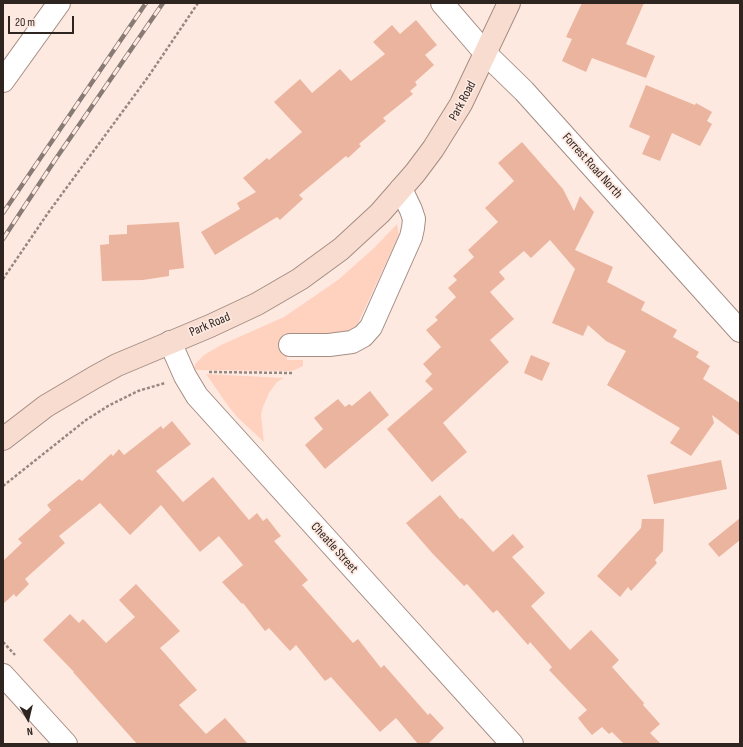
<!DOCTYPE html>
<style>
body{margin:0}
#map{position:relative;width:743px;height:747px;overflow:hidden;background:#fee9e1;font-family:"Sofia Sans Condensed",sans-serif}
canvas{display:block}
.frame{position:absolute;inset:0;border:4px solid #2e2521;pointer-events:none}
.north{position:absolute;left:8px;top:699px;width:40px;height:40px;-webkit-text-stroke:3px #fee9e1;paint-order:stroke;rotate:172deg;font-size:11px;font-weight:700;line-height:16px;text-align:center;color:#2e2521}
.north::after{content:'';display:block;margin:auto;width:14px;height:18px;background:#2e2521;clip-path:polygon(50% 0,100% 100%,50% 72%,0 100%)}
.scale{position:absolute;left:8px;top:16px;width:66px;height:18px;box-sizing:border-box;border:2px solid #2e2521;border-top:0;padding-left:5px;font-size:12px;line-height:14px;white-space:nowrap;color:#2e2521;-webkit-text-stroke:3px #fee9e1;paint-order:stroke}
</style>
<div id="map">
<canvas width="743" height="747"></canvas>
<div class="frame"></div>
<div class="north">N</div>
<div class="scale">20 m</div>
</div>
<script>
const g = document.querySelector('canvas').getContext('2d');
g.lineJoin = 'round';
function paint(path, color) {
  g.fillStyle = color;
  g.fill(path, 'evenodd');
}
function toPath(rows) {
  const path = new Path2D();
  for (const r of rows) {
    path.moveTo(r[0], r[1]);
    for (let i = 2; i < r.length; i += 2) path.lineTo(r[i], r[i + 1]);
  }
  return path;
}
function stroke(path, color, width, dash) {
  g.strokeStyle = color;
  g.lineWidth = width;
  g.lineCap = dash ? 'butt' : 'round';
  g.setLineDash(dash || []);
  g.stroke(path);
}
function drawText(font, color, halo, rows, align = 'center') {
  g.font = font + ' "Sofia Sans Condensed",sans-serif';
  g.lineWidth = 3.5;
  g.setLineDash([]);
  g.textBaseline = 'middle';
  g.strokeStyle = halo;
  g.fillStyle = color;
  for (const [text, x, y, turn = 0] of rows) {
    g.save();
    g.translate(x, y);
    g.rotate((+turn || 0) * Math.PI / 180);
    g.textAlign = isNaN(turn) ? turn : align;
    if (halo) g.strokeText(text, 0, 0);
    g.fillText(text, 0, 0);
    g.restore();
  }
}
const green = toPath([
 [397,224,399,235,353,334,286,336,287,360,303,360,303,366,295,370,290,371,194,370,195,364,204,355,221,345,284,317,338,280,374,248],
 [206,374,284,378,277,382,269,393,263,407,261,415,264,442,237,417,226,403]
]);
const building = toPath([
 [582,3,644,3,626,44,655,56,646,78,592,58,586,72,562,61,572,39,566,37],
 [416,20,437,45,425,55,434,65,415,82,417,85,410,91,413,94,383,118,386,121,359,144,361,146,348,158,346,156,299,195,303,199,280,220,277,217,215,255,201,232,240,209,237,203,256,192,243,178,267,158,269,160,302,132,274,102,300,79,312,93,340,69,351,81,385,54,373,42,392,25,400,34],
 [646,85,695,105,696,103,712,112,707,121,712,124,700,146,672,133,660,161,642,154,650,136,629,127],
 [522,142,563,189,574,211,580,196,594,212,575,250,613,267,607,282,645,302,641,310,677,330,673,337,699,352,696,357,710,366,703,379,740,403,740,436,712,415,714,423,691,456,670,443,680,428,607,385,626,351,606,341,588,325,583,336,552,323,575,269,550,240,531,258,524,251,499,272,505,279,490,292,514,319,490,340,509,362,443,423,467,452,432,482,387,429,433,389,425,381,432,374,423,364,441,347,426,330,438,320,435,317,456,297,448,288,457,280,453,276,474,257,468,250,498,222,485,208,514,181,498,163],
 [179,222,184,268,169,270,169,276,143,280,102,281,100,245,109,244,109,235,127,234,127,225],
 [531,355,550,363,542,381,524,373],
 [370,391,389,415,325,469,305,445,323,429,314,418,338,399,345,407,349,404,352,406],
 [172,421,191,444,156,471,183,502,213,477,249,520,257,513,263,521,267,518,281,536,274,541,308,580,302,585,353,643,358,639,381,668,384,665,428,715,430,713,444,728,428,744,418,744,396,718,380,732,331,677,325,681,296,645,290,651,269,628,265,631,243,603,242,604,222,582,243,565,219,536,200,552,161,505,130,535,100,503,59,536,65,543,25,579,29,584,16,597,14,594,3,604,3,561,22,543,18,539,51,510,47,505,79,479,82,481,111,454,113,456,119,449,124,455,161,426,163,429],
 [721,460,727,489,654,504,647,475],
 [440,495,460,519,462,518,493,552,513,534,524,547,512,557,545,593,531,606,570,650,591,630,619,660,612,667,644,703,643,705,660,724,650,733,661,744,624,744,612,732,609,734,602,727,592,735,585,727,578,718,587,710,549,670,552,667,530,642,528,645,497,610,493,613,467,584,464,586,432,553,406,523],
 [740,518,740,540,719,557,708,544],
 [642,519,664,519,663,551,655,560,657,563,631,591,628,587,620,597,597,576,641,528],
 [136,584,180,631,160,648,197,690,179,705,206,734,225,718,248,744,137,744,73,672,74,672,43,640,70,614,79,623,83,619,106,643,135,617,119,600]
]);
const path = toPath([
 [3,279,48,213,148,77,198,3],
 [209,372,294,373],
 [3,486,86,420,108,406,138,391,165,383],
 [3,642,15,655]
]);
const street = toPath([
 [442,3,486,54,524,91,740,331],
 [3,81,59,3],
 [170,342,185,376,197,396,512,744],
 [290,345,329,345,352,342,363,336,371,327,411,237,413,228,414,219,411,210,401,189],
 [3,675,66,744]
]);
const secondary = toPath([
 [3,439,46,406,95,377,117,365,210,326,257,304,300,279,341,249,380,213,415,173,433,149,461,104,509,3]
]);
const rail = toPath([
 [3,213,146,3],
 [3,239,55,160,163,3]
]);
const streetNames = [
 ["Park Road",463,101,-62],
 ["Forrest Road North",592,166,48],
 ["Park Road",210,325,-23],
 ["Cheatle Street",334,548,48]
];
paint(green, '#ffd2c0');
paint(building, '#ebb49e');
stroke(street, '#a48d84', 24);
stroke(secondary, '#a48d84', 24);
stroke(path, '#968781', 2.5, [3, 2]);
stroke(street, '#fff', 22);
stroke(secondary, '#f8dcd0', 22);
stroke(rail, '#887a74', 4.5);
stroke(rail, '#fee9e1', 3, [9]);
drawText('13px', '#2e2521', '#fee9e1', streetNames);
</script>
